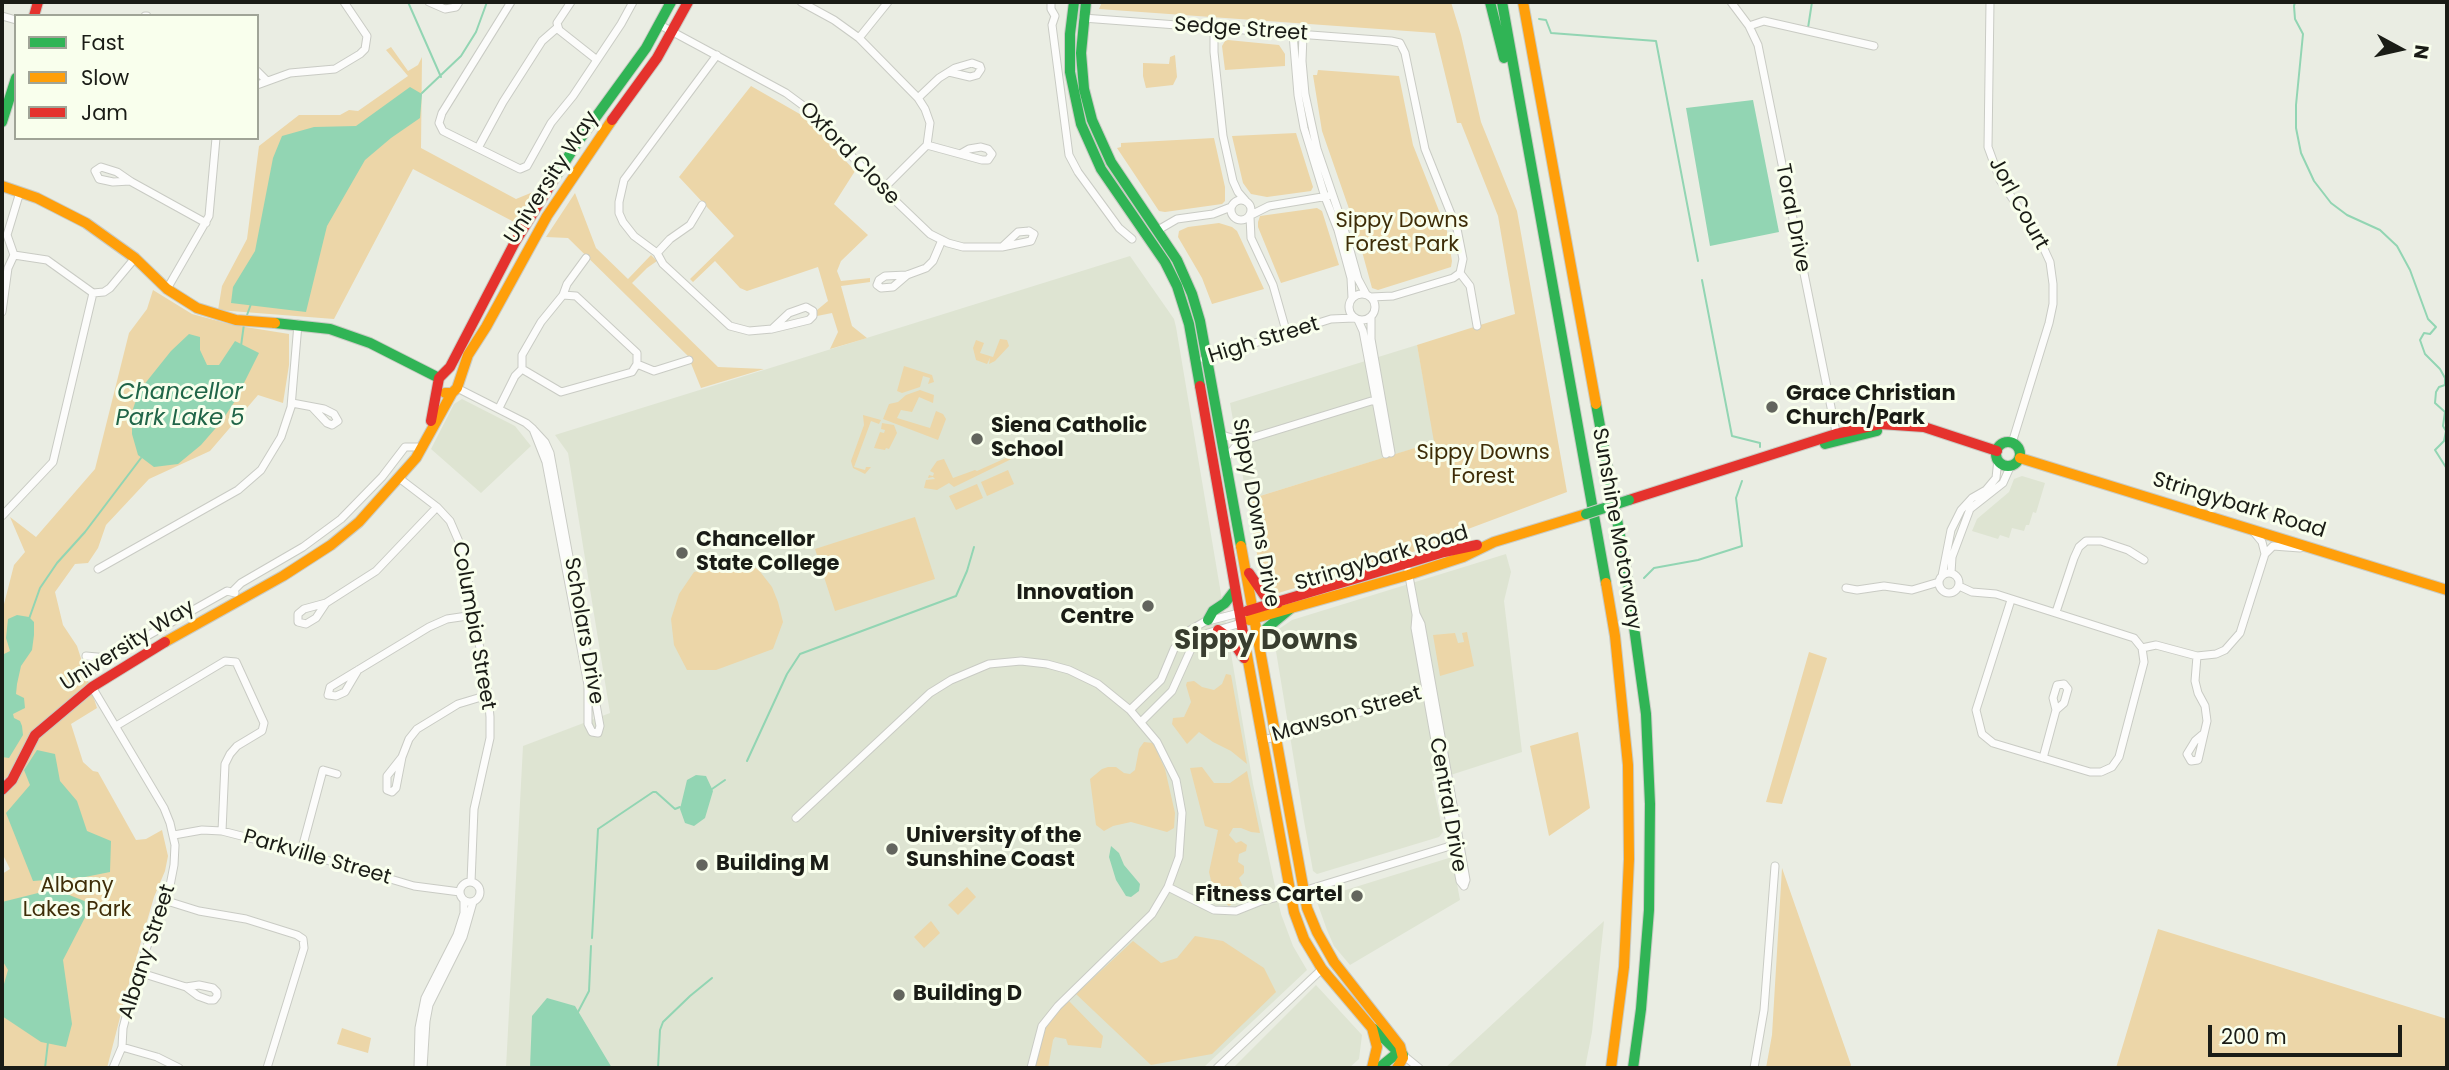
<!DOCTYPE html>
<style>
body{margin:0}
#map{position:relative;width:2449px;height:1070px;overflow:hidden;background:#eaede3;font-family:Poppins,sans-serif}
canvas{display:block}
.frame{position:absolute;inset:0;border:4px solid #1a1c16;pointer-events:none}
.legend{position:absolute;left:14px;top:14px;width:245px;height:126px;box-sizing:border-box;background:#f9ffed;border:2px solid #a0a497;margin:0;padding:9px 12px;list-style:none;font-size:21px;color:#1a1c16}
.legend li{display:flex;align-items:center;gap:14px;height:35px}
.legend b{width:35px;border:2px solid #a0a497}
.north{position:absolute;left:2365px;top:14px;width:70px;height:70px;-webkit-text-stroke:5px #f9ffed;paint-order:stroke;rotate:98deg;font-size:19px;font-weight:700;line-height:28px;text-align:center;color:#1a1c16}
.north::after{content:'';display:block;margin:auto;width:24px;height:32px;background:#1a1c16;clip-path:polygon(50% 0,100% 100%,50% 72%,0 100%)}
.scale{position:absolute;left:2208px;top:1025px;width:194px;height:32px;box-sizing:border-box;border:4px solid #1a1c16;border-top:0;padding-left:9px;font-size:21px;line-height:24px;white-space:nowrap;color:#1a1c16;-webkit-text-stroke:5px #f9ffed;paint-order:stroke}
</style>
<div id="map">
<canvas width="2449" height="1070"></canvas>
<div class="frame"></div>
<ul class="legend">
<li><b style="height:9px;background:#30b455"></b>Fast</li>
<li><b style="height:9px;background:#ff9f0a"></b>Slow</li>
<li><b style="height:9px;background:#e5322d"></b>Jam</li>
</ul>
<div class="north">N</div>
<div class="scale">200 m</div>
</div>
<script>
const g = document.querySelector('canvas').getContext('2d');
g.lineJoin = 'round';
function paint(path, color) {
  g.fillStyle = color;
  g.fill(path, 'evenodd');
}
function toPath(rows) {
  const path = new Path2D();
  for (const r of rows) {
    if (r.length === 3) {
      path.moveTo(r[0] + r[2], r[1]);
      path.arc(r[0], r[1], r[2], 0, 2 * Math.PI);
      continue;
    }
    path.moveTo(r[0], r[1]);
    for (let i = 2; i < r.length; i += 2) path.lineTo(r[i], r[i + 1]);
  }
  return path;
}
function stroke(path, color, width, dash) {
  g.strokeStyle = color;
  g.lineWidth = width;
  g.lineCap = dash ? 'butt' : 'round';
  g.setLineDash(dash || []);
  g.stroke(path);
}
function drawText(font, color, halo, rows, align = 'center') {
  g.font = font + ' Poppins,sans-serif';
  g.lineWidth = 6;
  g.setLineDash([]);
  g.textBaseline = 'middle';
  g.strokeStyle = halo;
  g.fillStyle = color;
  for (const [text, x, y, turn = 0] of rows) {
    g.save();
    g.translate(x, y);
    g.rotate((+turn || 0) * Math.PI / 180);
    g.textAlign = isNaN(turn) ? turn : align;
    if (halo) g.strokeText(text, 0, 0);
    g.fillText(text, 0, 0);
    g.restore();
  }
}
const built = toPath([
 [1130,256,1174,319,1176,327,1253,784,1281,914,1293,946,1307,970,1203,1068,506,1068,523,746,610,713,568,453,555,435],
 [1417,345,1435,442,1247,500,1230,403],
 [462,399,515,426,531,446,481,493,431,449,454,404],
 [2022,476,2045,483,2036,513,2033,512,2029,525,2026,525,2024,531,2012,528,2009,538,2000,535,1998,539,1972,531,1977,519,2009,492,2014,479],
 [1506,554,1511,572,1504,601,1522,752,1432,781,1443,832,1439,837,1317,874,1313,871,1304,821,1273,633,1292,620],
 [1452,857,1460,900,1350,965,1334,946,1327,930,1317,902,1320,898],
 [1604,921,1592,1032,1585,1068,1445,1068],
 [1316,985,1362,1035,1359,1059,1349,1068,1233,1068]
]);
const green = toPath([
 [1102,2,1451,2,1461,35,1481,122,1517,211,1567,492,1452,535,1452,540,1275,594,1262,580,1247,500,1434,442,1417,345,1515,314,1498,216,1461,123,1457,123,1435,33,1099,9],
 [1228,40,1279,45,1285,54,1285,66,1225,70,1222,46,1225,41],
 [391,47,408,71,418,65,422,57,421,148,516,199,533,192,516,223,413,169,334,319,218,310,222,286,247,239,259,146,299,115,340,115,349,110,358,111,408,76,386,50],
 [1175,55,1177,77,1173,85,1146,88,1143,76,1143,63,1169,64,1170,57],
 [1318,70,1399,76,1413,145,1447,231,1452,261,1451,267,1378,290,1372,288,1355,226,1322,131,1313,75,1317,75],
 [751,86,805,117,855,171,834,204,868,235,841,261,837,271,841,281,870,278,870,282,841,286,852,326,867,338,830,349,838,332,832,313,817,316,817,310,828,301,818,267,747,291,740,288,715,261,693,282,690,279,734,236,679,177],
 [1296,133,1313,187,1311,191,1267,197,1251,194,1243,183,1232,136],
 [1214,138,1225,187,1225,201,1222,204,1165,212,1159,211,1117,148,1121,147,1121,143],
 [575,193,596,248,628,279,651,255,657,261,647,268,632,283,718,367,764,369,701,388,688,356,568,238,546,237],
 [1317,208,1322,211,1339,265,1281,283,1258,227,1258,222,1260,216],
 [1219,223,1232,227,1237,231,1264,289,1212,304,1202,278,1178,237,1179,231,1188,227],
 [153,290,192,314,233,325,289,334,289,365,283,403,258,395,210,451,149,479,106,525,98,548,88,563,75,564,55,592,63,625,77,646,97,708,71,724,83,762,93,771,98,772,136,840,146,839,162,830,168,856,165,871,154,897,126,994,107,1068,2,1068,2,874,10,869,2,853,2,794,9,787,2,774,2,612,14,565,25,552,10,517,36,537,95,469,129,333,147,309],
 [1000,339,1007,340,1009,346,995,361,989,364,990,358,987,364,976,360,973,348,976,340,984,343,980,353,993,357],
 [904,366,932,375,934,382,928,384,930,378,923,376,920,387,902,393,897,391],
 [920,390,934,395,933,403,919,397,912,412,901,410,897,418,930,428,936,411,943,414,946,419,938,440,883,419,889,404,898,402,906,395],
 [863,415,881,420,879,424,871,421,854,467,865,470,866,467,871,467,865,474,853,468,851,461,864,425],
 [882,423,894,425,897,433,889,449,886,448,885,450,874,448,880,432,884,433,885,430,881,429],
 [1032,444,1034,448,954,487,949,483,937,490,924,488,926,480,935,479,933,477,928,478,929,475,933,476,934,473,930,471,937,461,944,459,953,478,975,470,977,471,1028,448,1027,446],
 [1008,470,1014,484,987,496,981,482],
 [977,484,983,498,956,510,949,496],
 [915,517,935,579,835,611,815,549],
 [739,563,758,569,772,587,778,602,783,622,773,649,716,670,687,670,674,645,671,619,679,594,694,572],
 [1467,632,1474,666,1440,676,1433,635,1455,633,1458,643,1464,642,1462,633],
 [1809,652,1827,658,1782,804,1766,802],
 [1226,674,1231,675,1247,764,1231,751,1213,742,1199,732,1187,744,1172,724,1173,718,1184,717,1191,702,1186,685,1187,682,1194,681,1202,687,1214,690,1222,684],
 [1578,732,1590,808,1549,836,1530,746],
 [1144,742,1153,743,1165,769,1175,813,1174,828,1167,832,1131,822,1113,826,1104,831,1096,825,1090,779,1102,769,1108,767,1116,767,1124,773,1130,774,1135,770,1139,749],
 [1202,767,1214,783,1230,783,1247,771,1260,833,1251,832,1241,828,1233,828,1229,835,1236,843,1241,841,1247,845,1246,851,1239,854,1238,862,1244,866,1244,873,1239,878,1245,892,1229,906,1214,893,1209,872,1218,830,1205,826,1190,768],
 [1782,868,1851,1065,1850,1068,1766,1068,1772,1035],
 [967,887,976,897,958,915,948,905],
 [931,921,940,933,924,948,914,937],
 [2158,929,2447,1019,2447,1068,2116,1068],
 [1195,936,1223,941,1264,968,1276,992,1212,1054,1151,1065,1076,994,1133,941,1161,963,1177,958],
 [1069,1001,1103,1036,1101,1048,1068,1045,1066,1039,1055,1037,1053,1040,1048,1068,1034,1068,1046,1027,1054,1014],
 [342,1028,371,1038,368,1053,337,1044]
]);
const water = toPath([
 [410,87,422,94,420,118,391,138,365,160,327,226,306,312,231,303,233,287,255,251,273,158,282,136,314,127,356,126],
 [1753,100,1779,232,1710,246,1686,108],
 [189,334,200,337,200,350,207,365,219,365,235,341,259,353,235,401,221,422,201,445,178,464,154,467,138,455,132,434,132,412,139,391,171,351],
 [17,615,29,617,34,622,34,635,32,650,21,666,17,684,16,694,24,698,25,708,13,714,14,718,20,721,22,726,23,735,9,758,2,757,2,659,4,654,10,651,6,638,8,619],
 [37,750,55,754,60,781,77,801,87,831,111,841,110,872,85,877,33,881,6,813,30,785,24,770],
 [696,775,706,776,713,791,705,818,694,826,685,823,680,809,687,780],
 [1111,846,1119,853,1124,865,1140,884,1139,891,1131,897,1126,896,1116,880,1109,857],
 [54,889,92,904,63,960,72,1024,66,1047,41,1042,2,1016,2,991,8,970,2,960,2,902],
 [547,998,575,1006,612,1068,530,1068,532,1016]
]);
const stream = toPath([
 [408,2,441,77],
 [2295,2,2294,6,2295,19,2303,34,2296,105,2296,128,2301,153,2314,181,2331,203,2347,215,2380,230,2397,246,2410,270,2428,319,2436,327,2430,334,2424,333,2420,340,2425,354,2440,369,2445,378,2445,385,2439,387,2436,392,2435,403,2445,412,2443,426,2446,431,2444,441,2435,450,2447,469],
 [1539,19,1546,20,1551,33,1656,41,1698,261],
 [1808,28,1812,2],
 [422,93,461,56,476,32,487,2],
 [1702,280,1732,436,1760,443,1760,447],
 [247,315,251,304],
 [241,346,244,324],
 [1644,578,1654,568,1698,560,1742,546,1736,498,1742,481],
 [29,619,40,588,57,563,85,532,141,458],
 [747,761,787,674,800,654,956,596,967,571,974,547],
 [712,789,725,780],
 [52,890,54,879],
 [592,938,598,829,653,792,656,792,675,809,680,807],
 [578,1012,589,991,591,946],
 [45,1068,48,1042],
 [658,1068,660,1030,663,1022,690,996,712,978]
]);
const street = toPath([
 [429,2,445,9,456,7,459,2],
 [511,2,442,113,439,123,443,131,520,169,527,166,551,123,573,96,621,24,633,2],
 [571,2,557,23,559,30,597,60],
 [801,2,834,20,859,38,918,98,925,109,930,123,927,145,883,189],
 [1051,2,1051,9,1055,16,1052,25,1069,155,1078,172,1119,228,1132,239],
 [1731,2,1749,26,1758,45,1837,437],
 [1990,2,1988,147,2000,180,2039,238,2050,262,2053,284,2053,304,2049,323,2012,443],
 [2,16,16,20],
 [145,16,147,16],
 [1083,18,1391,41,1400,43,1405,53,1425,149,1457,229,1463,259,1460,273],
 [660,25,786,93,805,107,883,189,930,234,948,243,963,247,1002,247],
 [1749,26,1764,21,1874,46],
 [1214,28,1214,52,1223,136,1233,181,1238,192,1245,200],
 [1293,34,1298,95,1304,128,1325,197,1338,230,1351,278,1352,298],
 [1303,35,1302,61,1305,94,1317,149,1343,225,1358,279,1366,294],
 [859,38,888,2],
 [717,55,624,180,619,202,619,213,623,222,634,236,657,253,663,264,730,326,749,331,772,329,809,320,813,316,813,311,806,307,789,313,772,329],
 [257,71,267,81],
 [257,85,290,73,335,69,360,54,365,49,367,36,344,2],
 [918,98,939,78,955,68,972,63,980,66,981,69,977,75,970,77,949,72],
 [927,145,982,160,988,160,992,154,988,149,981,147,969,149,962,153],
 [478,148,503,102,542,41,558,27],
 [130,181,113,182,99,179,95,171,101,167,117,172,130,181,206,223],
 [1241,210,10],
 [1251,215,1269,206,1328,196],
 [1250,217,1251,238,1273,285,1287,334],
 [1158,230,1177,219,1213,214,1231,207],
 [1029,231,1034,234,1031,241,1002,247,1018,232,1029,231],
 [657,253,670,239,690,225,702,205],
 [14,255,47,260,93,293],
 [1460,273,1470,286,1477,326],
 [907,275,893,287,881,288,877,285,879,280,885,276,907,275],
 [907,275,926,268,933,261,942,240],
 [167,289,209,216,216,138],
 [1362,307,13],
 [1371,297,1393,296,1453,278,1460,273],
 [2,312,8,268,14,255,7,235,20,192],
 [1371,317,1371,339,1391,453],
 [1358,320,1363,331,1386,454],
 [1204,359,1331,319,1354,318],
 [637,364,654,371,689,360],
 [522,369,561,392,632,372,637,364,637,353,576,296,563,295],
 [457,388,526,423,533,429,545,442,550,453,600,726,598,733,592,732,588,724,588,685,546,462,533,429],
 [292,403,324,409,334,414,338,421,332,425,327,423,312,407],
 [499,408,515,376,522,369,522,355,541,322,563,295,567,284,586,258],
 [1222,435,1232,438,1247,439],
 [1226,458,1235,447,1248,439,1381,398],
 [399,478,437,507,450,521,463,551,488,695,490,717,490,738,474,809,471,882],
 [2,516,53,462,93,293,104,292,110,288,135,258],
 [2253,531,2262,542,2265,554],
 [98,569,238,490,261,470,281,437,291,407,298,324],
 [1408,571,1416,614,1421,624,1445,759,1466,880,1464,886],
 [1949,583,10],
 [1951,573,1952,557,1970,509,2003,483,2011,465],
 [1942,576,1951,530,1961,510,1972,498,1986,490,1996,478,1998,459],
 [1959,586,1972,592,1996,594,2134,638,2142,648,2144,662,2119,757,2112,767,2101,772,2090,772,1993,743,1982,734,1976,710,2011,600],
 [1846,588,1857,590,1884,586,1912,590,1939,582],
 [233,591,241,583,303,547,341,519,382,477,405,447,417,447],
 [326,603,316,618,306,624,298,622,298,614,304,609,326,603,376,571,437,507],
 [2056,612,2074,558,2079,547,2086,541,2101,541,2128,550,2144,560],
 [1416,616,1415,628,1460,881,1464,886],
 [2142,648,2156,645,2197,656,2216,654,2225,650,2240,633,2265,554,2273,546,2300,548],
 [86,656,108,658,227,591,235,593],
 [2197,656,2195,681,2198,693,2205,706,2207,721,2198,760,2191,761,2187,754,2195,741,2202,735],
 [93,670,96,657],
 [358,670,345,692,336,696,328,695,330,687,429,627,447,619,474,615],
 [92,687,164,808,170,823,175,845,174,865,167,901,156,920,136,979,123,1028,122,1047,113,1068],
 [1130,710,1161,680,1174,649,1187,632,1204,622,1239,613],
 [1141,722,1172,691,1191,649,1198,641,1208,633,1241,623],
 [116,726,225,661,236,662,264,723,262,731,237,746,230,754,225,764,222,831],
 [1261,740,1288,735,1428,691],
 [402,757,387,776,387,790,392,792,396,788,402,757,409,739,417,729,458,704,488,695],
 [2043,758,2056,710,2053,698,2057,685,2064,684,2068,689,2064,703,2056,710],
 [796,818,930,693,951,680,989,664,1021,661,1047,664,1069,670,1098,684,1130,710,1157,742,1176,780,1182,813,1179,857,1168,887,1152,914,1058,1006,1042,1026,1031,1068],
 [174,835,202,830,222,831,269,843,414,886,460,892],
 [301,852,323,770,337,774],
 [470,892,10],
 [1168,887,1214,910,1236,911,1261,901,1303,891,1460,843],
 [167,901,199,911,246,919,297,935,303,939,304,948,267,1068],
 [138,972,186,987,199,985,213,988,217,992,217,996,214,1000,209,1000,198,996,186,987],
 [122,1047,157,1057,179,1068],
 [1403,1055,1419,1068],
 [418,1068,419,1028,425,998,457,935,464,913,464,900],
 [423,1068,426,1021,429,1005,463,937,473,902],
 [1217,1068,1322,969],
 [1754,1068,1764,1010,1775,866]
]);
const fast = toPath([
 [1074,2,1070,34,1070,72,1081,124,1101,169,1165,262,1177,286,1189,324,1200,386],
 [1086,2,1081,53,1084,89,1092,120,1111,162,1177,260,1192,294,1200,321,1241,546],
 [1490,2,1504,58],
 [1502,2,1606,583],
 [2,122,16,78],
 [554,179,577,143,646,48,671,2],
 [275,323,330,329,370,343,439,378],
 [1596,404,1626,569,1646,714,1650,804,1649,910,1641,1009,1633,1068],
 [2008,454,12],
 [1825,444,1877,431],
 [1208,620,1213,611,1225,603,1235,590],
 [1258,639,1267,628,1290,609],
 [1374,1029,1400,1054],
 [1379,1068,1395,1055,1403,1055]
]);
const slow = toPath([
 [1523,2,1596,404],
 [2,186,37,198,86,223,135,258,167,289,197,308,236,320,275,323],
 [445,393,452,393,457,388,468,355,486,327,547,216,612,120],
 [2020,458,2447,590],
 [1241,546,1307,908,1317,932,1334,962,1400,1046,1403,1058,1397,1068],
 [1606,583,1615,636,1628,765,1629,859,1624,967,1611,1068],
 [1249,620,1408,575,1463,557,1494,542,1586,514],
 [165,642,283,576,331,545,359,522,416,458,452,393],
 [1246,650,1294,912,1304,939,1322,969,1372,1028,1377,1047,1372,1068]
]);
const jam = toPath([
 [34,16,38,2],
 [612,120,657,58,688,2],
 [1200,386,1246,650],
 [431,421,439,378,450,367,515,242,554,179],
 [1629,500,1836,434,1880,424,1924,427,1997,451],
 [1249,573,1264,595,1278,603],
 [1247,611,1444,552,1477,545],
 [1218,630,1231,639,1244,658],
 [2,790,12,780,35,735,92,687,165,642]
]);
const fastBridge = toPath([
 [1586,514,1629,500]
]);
const markers = [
 [1772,407,7,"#63655e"],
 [977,439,7,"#63655e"],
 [682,553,7,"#63655e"],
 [1148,606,7,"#63655e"],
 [892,849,7,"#63655e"],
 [702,865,7,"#63655e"],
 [1357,896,7,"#63655e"],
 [899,995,7,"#63655e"]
];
const streetNames = [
 ["Sedge Street",1241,30,4],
 ["Oxford Close",849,154,46],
 ["University Way",552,178,-57],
 ["Jorl Court",2018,204,61],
 ["Toral Drive",1792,218,79],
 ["High Street",1264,341,-17],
 ["Stringybark Road",2239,506,17],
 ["Sippy Downs Drive",1255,513,80],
 ["Sunshine Motorway",1616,529,80],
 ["Stringybark Road",1382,559,-17],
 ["Columbia Street",473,626,80],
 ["Scholars Drive",583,631,80],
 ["University Way",128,646,-32],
 ["Mawson Street",1347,715,-16],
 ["Central Drive",1447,805,80],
 ["Parkville Street",317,858,16],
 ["Albany Street",148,952,-72]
];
const parkNames = [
 ["Sippy Downs",1402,222],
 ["Forest Park",1402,246],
 ["Sippy Downs",1483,454],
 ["Forest",1483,478],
 ["Albany",77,887],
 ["Lakes Park",77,911]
];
const poiNames = [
 ["Grace Christian",1786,395],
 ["Church/Park",1786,419],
 ["Siena Catholic",991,427],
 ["School",991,451],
 ["Chancellor",696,541],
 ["State College",696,565],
 ["Innovation",1134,594,"right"],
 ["Centre",1134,618,"right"],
 ["University of the",906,837],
 ["Sunshine Coast",906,861],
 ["Building M",716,865],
 ["Fitness Cartel",1343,896,"right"],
 ["Building D",913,995]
];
const waterNames = [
 ["Chancellor",180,393],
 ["Park Lake 5",180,419]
];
const districtNames = [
 ["Sippy Downs",1266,642]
];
paint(built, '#dee4d2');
paint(green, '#ecd6a8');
paint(water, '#92d5b3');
stroke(stream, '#92d5b3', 2);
stroke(street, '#c9cbc4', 9);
stroke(fast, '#c9cbc4', 12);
stroke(slow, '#c9cbc4', 12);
stroke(jam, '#c9cbc4', 12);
stroke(street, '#fcfcfb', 7);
stroke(fast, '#30b455', 10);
stroke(slow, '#ff9f0a', 10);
stroke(jam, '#e5322d', 10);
stroke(fastBridge, '#c9cbc4', 12, []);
stroke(fastBridge, '#30b455', 10);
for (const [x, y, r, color] of markers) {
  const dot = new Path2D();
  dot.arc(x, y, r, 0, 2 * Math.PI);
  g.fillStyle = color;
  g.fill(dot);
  stroke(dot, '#f9ffed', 2.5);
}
drawText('21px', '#1a1c16', '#f9ffed', streetNames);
drawText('21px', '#3e2d08', '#f9ffed', parkNames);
drawText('bold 21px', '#1a1c16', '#f9ffed', poiNames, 'left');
drawText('italic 23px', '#206548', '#f9ffed', waterNames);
drawText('bold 28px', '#393e2f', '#f9ffed', districtNames);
</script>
